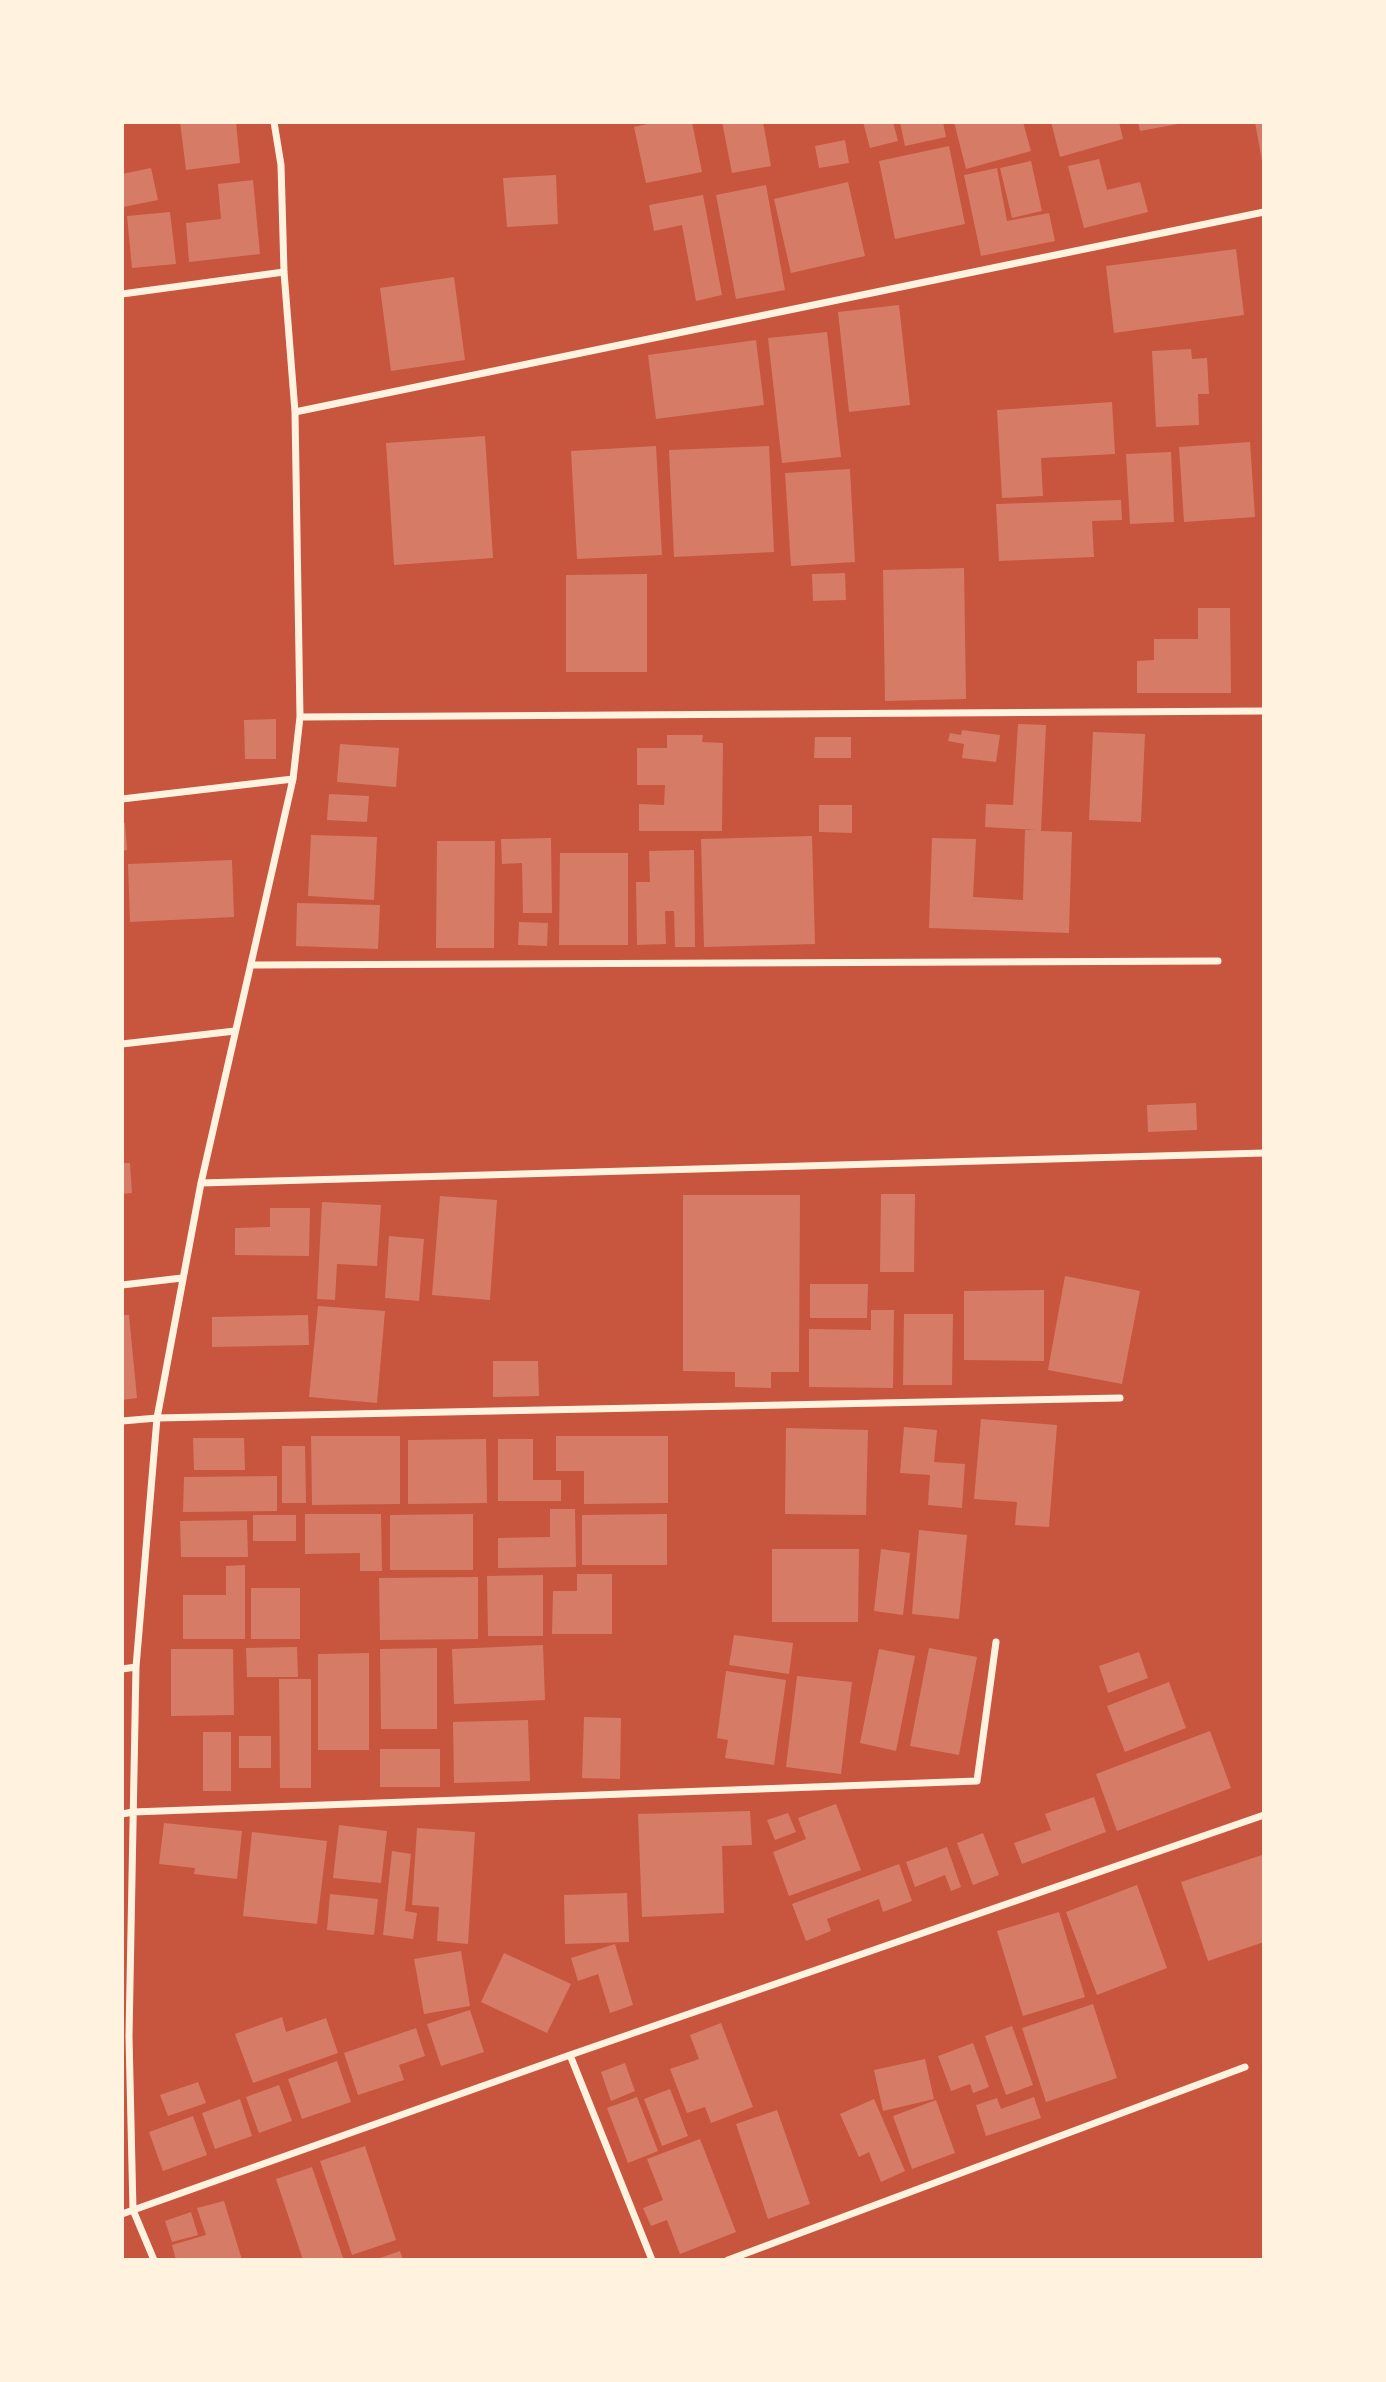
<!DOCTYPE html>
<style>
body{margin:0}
#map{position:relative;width:1386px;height:2382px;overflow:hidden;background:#c8553d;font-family:Quicksand,sans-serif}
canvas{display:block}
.frame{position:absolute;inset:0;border:124px solid #fff3e0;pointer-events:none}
</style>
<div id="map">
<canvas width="1386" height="2382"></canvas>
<div class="frame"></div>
</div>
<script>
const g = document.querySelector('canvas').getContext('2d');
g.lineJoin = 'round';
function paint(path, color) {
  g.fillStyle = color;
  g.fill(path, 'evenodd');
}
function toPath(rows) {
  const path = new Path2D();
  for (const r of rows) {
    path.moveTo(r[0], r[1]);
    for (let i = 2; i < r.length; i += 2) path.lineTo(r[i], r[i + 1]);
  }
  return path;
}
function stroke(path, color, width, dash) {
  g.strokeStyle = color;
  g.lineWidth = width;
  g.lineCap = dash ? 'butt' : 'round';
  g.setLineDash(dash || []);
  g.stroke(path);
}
const building = toPath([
 [180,122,236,122,240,163,186,170],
 [657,122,692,122,702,172,646,183,634,127],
 [722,122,763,122,771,166,732,173],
 [863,122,893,122,898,141,870,148],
 [900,122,943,122,946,137,905,146],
 [954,122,1023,122,1031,151,966,169],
 [1051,122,1119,122,1123,139,1060,157],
 [1138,122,1177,122,1178,124,1140,131],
 [1255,122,1264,122,1264,161,1262,161],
 [845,140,849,163,819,168,815,146],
 [949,146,965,224,895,239,879,161],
 [1099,159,1107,190,1140,182,1148,212,1084,228,1068,166],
 [1031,161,1042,211,1012,218,1000,168],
 [151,168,158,200,123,207,122,174],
 [997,168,1007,221,1049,213,1055,241,981,256,964,175],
 [556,175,558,224,507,227,503,178],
 [253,180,260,254,189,262,186,223,221,219,218,184],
 [848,182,865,256,791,273,774,199],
 [766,185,785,290,736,299,716,195],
 [703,195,722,295,696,301,682,225,654,231,649,205],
 [170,212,176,264,132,268,127,216],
 [1236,249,1244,315,1114,333,1106,266],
 [454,277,465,360,391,371,380,288],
 [899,305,910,405,849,412,838,312],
 [827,332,841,457,782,463,768,338],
 [756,340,764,405,656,419,648,355],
 [1191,349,1192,359,1207,358,1209,394,1198,394,1199,425,1156,427,1152,351],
 [1112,402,1115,454,1041,458,1043,496,1002,498,997,410],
 [485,436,493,558,394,565,386,443],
 [1250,442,1255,517,1184,522,1179,447],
 [656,446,662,555,577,559,571,451],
 [769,446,774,552,674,557,669,450],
 [1171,452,1174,522,1130,524,1126,454],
 [850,469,855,562,791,566,785,473],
 [1121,500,1122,520,1092,521,1094,557,999,561,996,504],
 [964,568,966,699,885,701,883,570],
 [845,573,846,600,813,601,812,574],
 [647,574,647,672,566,672,566,575],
 [1198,608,1230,608,1231,693,1137,693,1137,661,1154,660,1154,639,1198,639],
 [276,719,276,759,245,759,244,720],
 [1018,724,1046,725,1041,831,1072,832,1069,933,929,928,932,838,976,839,973,897,1023,900,1025,830,1037,830,985,827,986,804,1013,805],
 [962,730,1000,735,996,762,962,758,964,744,948,741,950,733,961,735],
 [1093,732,1145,734,1141,822,1089,820],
 [667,735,703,735,702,742,723,743,722,831,639,831,639,804,664,805,665,785,637,785,637,748,667,748],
 [815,737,851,737,851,758,814,758],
 [340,744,399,748,396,787,337,782],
 [329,794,369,796,367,822,327,820],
 [819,805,852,805,852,833,819,832],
 [122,823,125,823,127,850,122,851],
 [311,835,377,837,374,900,308,896],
 [812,836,815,944,704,947,701,839],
 [551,838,552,913,523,913,522,863,502,864,501,839],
 [437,841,495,841,494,948,436,948],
 [694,850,695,947,675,947,674,911,665,911,666,944,637,945,636,882,650,882,649,851],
 [560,853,628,853,628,945,559,945],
 [232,860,234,917,130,922,128,864],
 [297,903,380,905,378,949,296,946],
 [519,922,548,923,547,946,518,945],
 [1196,1103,1197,1130,1148,1132,1147,1105],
 [122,1163,130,1163,132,1193,122,1194],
 [881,1194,915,1194,914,1272,880,1272],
 [683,1195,800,1195,799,1372,771,1372,771,1388,735,1387,735,1372,683,1371],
 [440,1196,497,1200,490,1300,432,1295],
 [322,1202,381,1205,377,1266,337,1264,335,1300,317,1299],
 [270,1208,310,1208,309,1256,235,1255,235,1228,270,1227],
 [389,1236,424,1239,419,1301,385,1298],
 [1065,1276,1140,1291,1122,1384,1048,1370],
 [810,1284,868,1284,867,1318,810,1318],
 [1044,1290,1044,1361,964,1360,964,1291],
 [318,1306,385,1311,377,1403,309,1397],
 [871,1310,894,1310,893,1388,809,1387,809,1329,871,1330],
 [904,1314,953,1314,952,1385,903,1385],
 [122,1315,129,1315,137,1398,122,1400],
 [308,1315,309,1345,212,1347,212,1317],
 [493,1361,538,1361,539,1396,493,1397],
 [981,1419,1057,1425,1049,1527,1015,1525,1017,1502,974,1499],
 [904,1427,937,1430,934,1462,965,1464,962,1508,928,1505,930,1475,900,1473],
 [786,1428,868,1430,866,1515,785,1514],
 [311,1436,400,1436,400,1504,312,1505],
 [556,1436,668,1436,668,1503,584,1504,584,1471,556,1471],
 [193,1438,244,1438,245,1470,194,1470],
 [486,1439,487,1503,408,1504,408,1440],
 [498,1439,533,1439,533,1480,561,1480,561,1501,498,1501],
 [282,1446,305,1446,306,1503,282,1503],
 [277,1476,277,1511,183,1512,184,1477],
 [550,1509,575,1509,576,1567,498,1568,498,1538,550,1537],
 [305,1514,381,1514,382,1571,360,1571,360,1553,305,1554],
 [473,1514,473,1570,390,1570,390,1515],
 [667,1514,667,1565,582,1565,582,1515],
 [253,1515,296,1515,296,1541,253,1541],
 [247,1520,248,1557,181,1557,180,1521],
 [919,1530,967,1535,959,1619,912,1614],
 [772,1549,859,1549,858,1622,772,1622],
 [881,1549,910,1553,903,1615,874,1611],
 [245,1565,245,1639,183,1639,183,1595,226,1595,226,1566],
 [577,1574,612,1574,612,1634,552,1634,553,1591,577,1591],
 [543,1575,543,1636,488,1636,487,1576],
 [478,1577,478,1639,380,1640,379,1578],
 [251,1588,300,1588,300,1639,251,1639],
 [734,1635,793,1643,789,1674,729,1665],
 [543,1645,545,1700,454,1704,452,1649],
 [297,1647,298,1677,247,1677,246,1648],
 [437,1648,437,1729,381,1729,380,1649],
 [929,1648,977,1657,959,1755,910,1746],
 [171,1649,233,1649,234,1715,171,1716],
 [879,1649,915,1656,896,1751,860,1743],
 [1139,1652,1148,1678,1108,1693,1099,1666],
 [369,1653,369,1750,318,1750,318,1654],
 [726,1671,786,1680,774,1765,725,1758,728,1740,717,1738],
 [797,1676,852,1682,841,1774,786,1767],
 [279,1679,311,1679,311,1788,280,1788],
 [1169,1682,1186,1728,1125,1752,1107,1706],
 [584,1717,621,1718,620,1779,582,1778],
 [528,1720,530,1781,454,1783,453,1722],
 [1210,1731,1231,1788,1117,1831,1096,1774],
 [203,1732,231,1732,231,1791,203,1791],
 [239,1736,271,1736,271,1768,239,1768],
 [380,1749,440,1749,440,1787,380,1787],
 [1094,1797,1106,1832,1022,1864,1014,1843,1051,1830,1045,1814],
 [836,1804,861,1870,789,1896,773,1852,806,1839,798,1818],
 [750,1811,752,1845,722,1846,724,1913,642,1917,638,1814],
 [788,1813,796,1832,775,1840,767,1820],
 [164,1823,242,1831,237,1879,194,1874,195,1868,159,1864],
 [339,1825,387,1831,381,1883,333,1878],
 [417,1828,475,1832,468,1944,437,1941,439,1907,412,1905],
 [252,1832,327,1841,317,1924,243,1916],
 [983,1833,999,1875,973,1885,957,1843],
 [947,1847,961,1887,951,1891,945,1875,915,1887,906,1862],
 [392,1851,411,1854,405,1911,417,1913,413,1939,383,1935],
 [1262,1855,1264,1861,1264,1942,1208,1961,1181,1882],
 [899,1864,912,1901,883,1912,879,1899,827,1919,831,1931,806,1941,792,1904],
 [1137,1885,1167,1968,1097,1995,1066,1912],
 [627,1893,629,1942,565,1944,564,1895],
 [330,1894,378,1899,374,1935,327,1930],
 [1059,1912,1085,1997,1023,2016,997,1931],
 [615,1944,633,2005,610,2013,598,1974,578,1981,571,1958],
 [461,1951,470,2006,424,2014,414,1959],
 [504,1953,571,1984,547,2033,481,2002],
 [1093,2004,1117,2078,1046,2102,1022,2028],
 [470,2010,484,2052,441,2066,427,2024],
 [282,2017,286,2032,326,2018,338,2053,253,2083,235,2034],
 [721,2023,753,2107,711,2123,705,2107,687,2113,670,2069,699,2059,690,2035],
 [1012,2026,1033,2085,1006,2095,985,2036],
 [416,2028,425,2056,399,2065,404,2080,358,2095,344,2053],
 [973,2043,989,2087,973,2093,970,2084,951,2091,938,2056],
 [925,2059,934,2099,883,2111,874,2070],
 [337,2061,351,2102,302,2119,288,2079],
 [625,2063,635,2091,611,2101,601,2072],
 [198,2082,206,2103,168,2116,160,2095],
 [279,2085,292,2121,259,2133,246,2097],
 [670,2089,688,2136,662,2146,644,2099],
 [637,2097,658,2151,628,2163,607,2108],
 [1034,2097,1041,2118,986,2136,976,2105,997,2098,1001,2109],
 [240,2099,252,2136,215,2149,202,2113],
 [874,2099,905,2171,881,2182,869,2152,859,2157,840,2114],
 [936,2100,955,2153,912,2169,893,2116],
 [777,2110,810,2204,768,2219,736,2124],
 [193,2116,207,2155,163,2171,149,2132],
 [700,2139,736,2232,680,2254,667,2220,651,2226,643,2208,663,2200,647,2159],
 [365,2146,396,2240,352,2255,320,2161],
 [312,2167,343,2258,337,2260,303,2260,276,2179],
 [224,2201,242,2260,176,2260,172,2245,206,2235,197,2208],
 [191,2212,198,2235,172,2242,165,2221],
 [400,2251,403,2260,377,2260,377,2259]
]);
const minor = toPath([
 [122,294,284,272],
 [295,412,1264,212],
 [300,717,1264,711],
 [122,799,293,779],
 [251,965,1218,961],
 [122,1044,235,1031],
 [201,1183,1264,1153],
 [122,1285,182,1278],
 [122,1421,157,1418,1120,1398],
 [122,1669,136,1667],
 [122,1814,133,1812,977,1781,996,1642],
 [570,2055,652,2260],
 [122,2214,570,2055,1264,1815],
 [154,2260,133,2210,129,2036,136,1667,157,1418,201,1183,293,779,300,717,295,412,284,272,281,165,274,122],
 [728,2260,1245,2067]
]);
paint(building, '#d67c66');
stroke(minor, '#fff3e0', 7);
</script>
